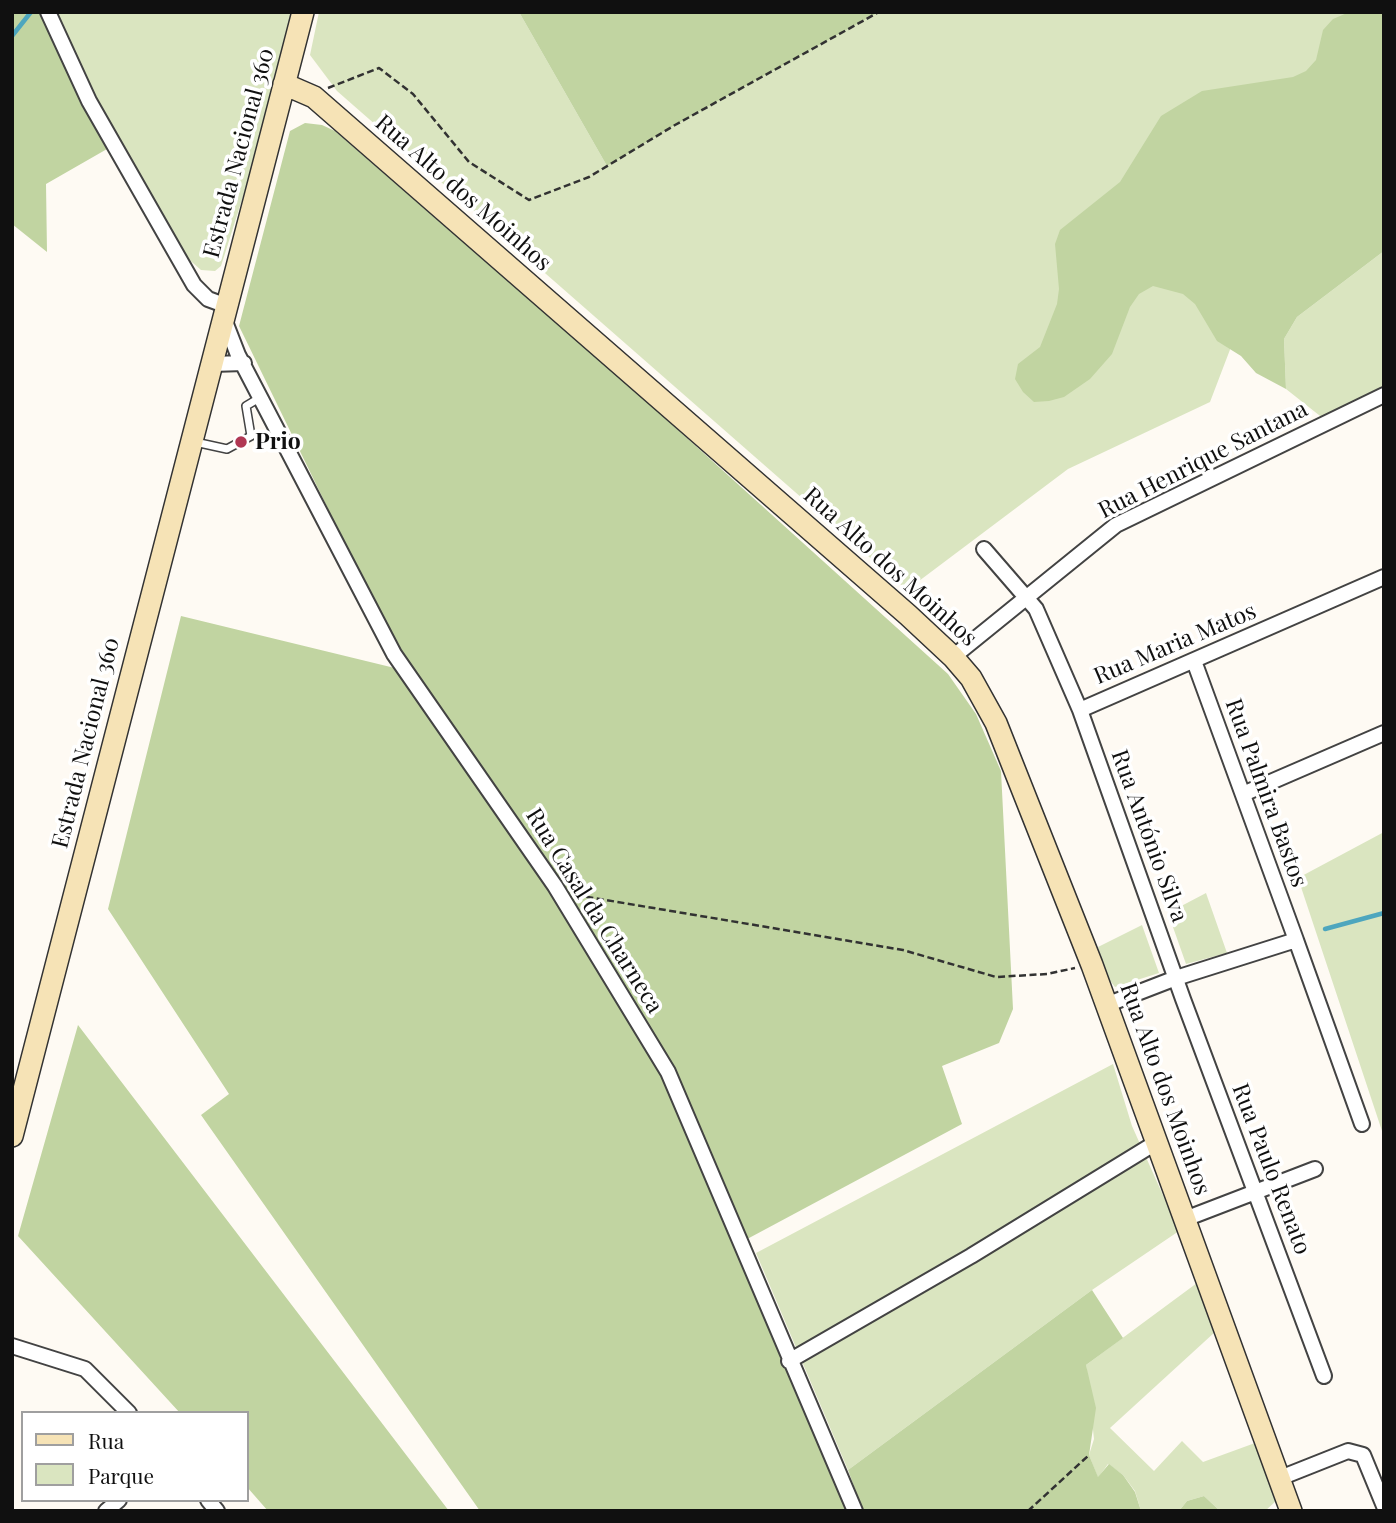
<!DOCTYPE html>
<meta charset="utf-8">
<style>
body{margin:0}
#map{position:relative;width:1396px;height:1523px;overflow:hidden;background:#fefaf3;font-family:"Playfair Display",serif}
canvas{display:block}
.frame{position:absolute;inset:0;border:14px solid #101010;pointer-events:none}
.legend{position:absolute;left:21px;top:1411px;width:228px;height:91px;box-sizing:border-box;background:#fff;border:2px solid #9f9f9f;margin:0;padding:9px 12px;list-style:none;font-size:21px;color:#101010}
.legend li{display:flex;align-items:center;gap:14px;height:35px}
.legend b{width:35px;border:2px solid #9f9f9f}
</style>
<div id="map">
<canvas width="1396" height="1523"></canvas>
<div class="frame"></div>
<ul class="legend">
<li><b style="height:9px;background:#f6e3b6"></b>Rua</li>
<li><b style="height:19px;background:#dae5c0"></b>Parque</li>
</ul>
</div>
<script>
const g = document.querySelector('canvas').getContext('2d');
g.lineJoin = 'round';
function paint(path, color) {
  g.fillStyle = color;
  g.fill(path, 'evenodd');
}
function toPath(rows) {
  const path = new Path2D();
  for (const r of rows) {
    path.moveTo(r[0], r[1]);
    for (let i = 2; i < r.length; i += 2) path.lineTo(r[i], r[i + 1]);
  }
  return path;
}
function stroke(path, color, width, dash) {
  g.strokeStyle = color;
  g.lineWidth = width;
  g.lineCap = dash ? 'butt' : 'round';
  g.setLineDash(dash || []);
  g.stroke(path);
}
function drawText(font, color, halo, rows, align = 'center') {
  g.font = font + ' "Playfair Display",serif';
  g.lineWidth = 7;
  g.setLineDash([]);
  g.textBaseline = 'middle';
  g.strokeStyle = halo;
  g.fillStyle = color;
  for (const [text, x, y, turn = 0] of rows) {
    g.save();
    g.translate(x, y);
    g.rotate((+turn || 0) * Math.PI / 180);
    g.textAlign = isNaN(turn) ? turn : align;
    if (halo) g.strokeText(text, 0, 0);
    g.fillText(text, 0, 0);
    g.restore();
  }
}
const green = toPath([
 [48,12,298,12,283,70,221,266,215,271,201,270,169,242],
 [319,12,519,12,607,166,675,125,879,12,1384,12,1273,237,1210,402,1068,469,907,590,337,91,310,55],
 [1384,251,1384,392,1329,423,1286,389,1284,339,1297,317],
 [1384,832,1384,1137,1298,878],
 [1206,893,1227,953,1186,964,1168,913],
 [1142,925,1159,973,1115,987,1108,978,1098,947],
 [1113,1064,1132,1126,1179,1231,1092,1290,848,1470,756,1253],
 [1197,1283,1215,1332,1110,1428,1154,1471,1182,1441,1203,1462,1255,1443,1276,1501,1265,1511,1220,1511,1204,1496,1187,1501,1179,1511,1141,1511,1135,1491,1123,1475,1108,1464,1098,1478,1089,1455,1094,1439,1086,1365]
]);
const forest = toPath([
 [12,12,48,12,114,145,46,184,47,252,12,224],
 [519,12,879,12,675,125,607,166],
 [1384,12,1384,251,1297,317,1284,339,1286,389,1256,373,1241,356,1217,341,1195,304,1183,294,1153,286,1139,294,1130,307,1112,354,1090,379,1064,397,1049,401,1034,402,1023,392,1015,379,1018,364,1040,347,1057,304,1059,289,1055,244,1060,230,1120,182,1161,116,1202,91,1293,77,1306,71,1316,60,1323,30,1333,19,1347,13],
 [305,123,322,125,335,131,657,411,948,674,976,714,1001,771,1013,1009,999,1043,942,1066,962,1124,736,1245,846,1511,480,1511,201,1115,229,1094,108,909,181,616,407,671,239,326,290,131],
 [78,1025,449,1511,268,1511,247,1487,247,1413,180,1413,18,1236],
 [1092,1290,1123,1338,1086,1365,1096,1408,1089,1455,1098,1477,1109,1464,1123,1475,1135,1492,1141,1511,863,1511,848,1470],
 [1204,1496,1220,1511,1179,1511,1187,1501]
]);
const stream = toPath([
 [12,36,31,12],
 [1325,929,1384,913]
]);
const path = toPath([
 [328,88,379,68,413,94,469,162,529,200,589,177,675,125,879,12],
 [576,895,903,950,996,977,1047,974,1075,968],
 [1028,1511,1089,1455]
]);
const lane = toPath([
 [195,442,227,449,251,436,246,406,261,397]
]);
const street = toPath([
 [48,12,89,101,194,285,208,299,227,306],
 [224,319,238,355,394,654,555,886,668,1072,855,1511],
 [212,364,244,363],
 [984,549,1036,609,1080,710,1384,577],
 [953,657,1116,525,1384,395],
 [1194,661,1296,940],
 [1080,710,1183,999,1324,1376],
 [1243,794,1384,733],
 [1106,1005,1176,978,1296,940,1362,1124],
 [1185,1219,1315,1169],
 [12,1346,85,1369,129,1413],
 [789,1361,971,1256,1157,1142],
 [1280,1478,1348,1451,1363,1455,1384,1506],
 [208,1500,217,1511],
 [106,1511,119,1500]
]);
const secondary = toPath([
 [284,84,314,97,908,615,953,657,971,678,996,723,1092,965,1291,1511],
 [12,1136,303,12]
]);
const markers = [
 [241,442,7,"#b03753"]
];
const streetNames = [
 ["Estrada Nacional 360",239,153,-75],
 ["Rua Alto dos Moinhos",463,193,41],
 ["Rua Henrique Santana",1203,460,-27],
 ["Rua Alto dos Moinhos",890,567,42],
 ["Rua Maria Matos",1175,644,-23],
 ["Estrada Nacional 360",86,743,-76],
 ["Rua Palmira Bastos",1266,793,70],
 ["Rua António Silva",1149,836,70],
 ["Rua Casal da Charneca",594,911,58],
 ["Rua Alto dos Moinhos",1165,1089,70],
 ["Rua Paulo Renato",1271,1169,69]
];
const poiNames = [
 ["Prio",255,442]
];
paint(green, '#dae5c0');
paint(forest, '#c1d4a1');
stroke(stream, '#4da6be', 4.5);
stroke(lane, '#434343', 10);
stroke(street, '#434343', 18);
stroke(secondary, '#323232', 24);
stroke(path, '#323232', 2.5, [7, 3.5]);
stroke(lane, '#fff', 7);
stroke(street, '#fff', 14);
stroke(secondary, '#f6e3b6', 21);
for (const [x, y, r, color] of markers) {
  const dot = new Path2D();
  dot.arc(x, y, r, 0, 2 * Math.PI);
  g.fillStyle = color;
  g.fill(dot);
  stroke(dot, '#fff', 2.5);
}
drawText('23px', '#101010', '#fff', streetNames);
drawText('bold 23px', '#101010', '#fff', poiNames, 'left');
</script>
